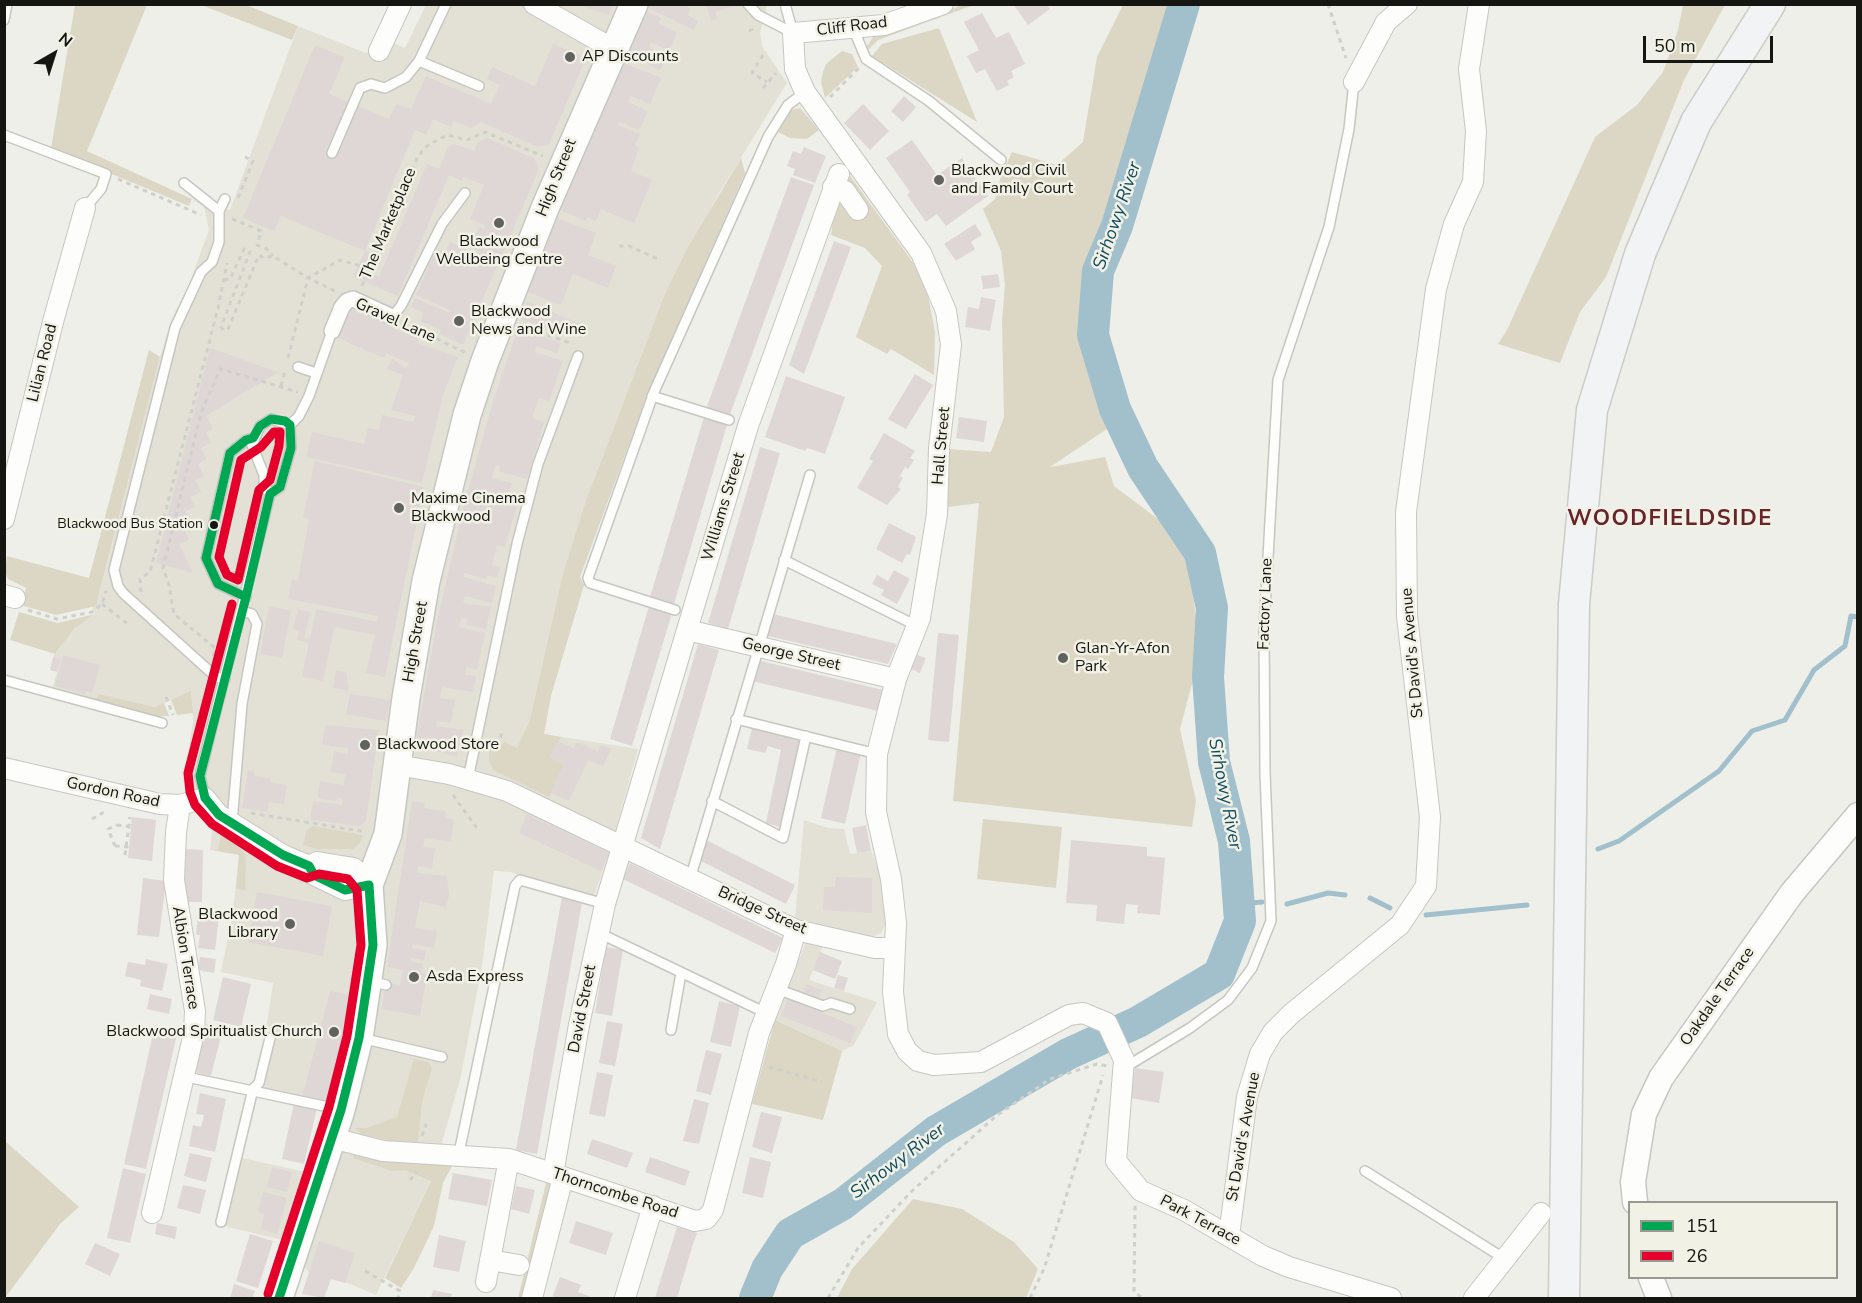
<!DOCTYPE html>
<style>
body{margin:0}
#map{position:relative;width:1862px;height:1303px;overflow:hidden;background:#efefe9;font-family:"Nunito Sans",sans-serif}
canvas{display:block}
.frame{position:absolute;inset:0;border:6px solid #151511;pointer-events:none}
.legend{position:absolute;left:1628px;top:1201px;width:210px;height:78px;box-sizing:border-box;background:#f2f1e6;border:2px solid #9a9991;margin:0;padding:8px 10px;list-style:none;font-size:18px;color:#151511}
.legend li{display:flex;align-items:center;gap:12px;height:30px}
.legend b{width:30px;border:2px solid #9a9991}
.north{position:absolute;left:24px;top:24px;width:60px;height:60px;-webkit-text-stroke:4px #f2f1e6;paint-order:stroke;rotate:39deg;font-size:16px;font-weight:700;line-height:24px;text-align:center;color:#151511}
.north::after{content:'';display:block;margin:auto;width:21px;height:27px;background:#151511;clip-path:polygon(50% 0,100% 100%,50% 72%,0 100%)}
.scale{position:absolute;left:1643px;top:36px;width:130px;height:27px;box-sizing:border-box;border:3px solid #151511;border-top:0;padding-left:8px;font-size:18px;line-height:21px;white-space:nowrap;color:#151511;-webkit-text-stroke:4px #f2f1e6;paint-order:stroke}
</style>
<div id="map">
<canvas width="1862" height="1303"></canvas>
<div class="frame"></div>
<ul class="legend">
<li><b style="height:8px;background:#00a651"></b>151</li>
<li><b style="height:8px;background:#e4002b"></b>26</li>
</ul>
<div class="north">N</div>
<div class="scale">50 m</div>
</div>
<script>
const g = document.querySelector('canvas').getContext('2d');
g.lineJoin = 'round';
function paint(path, color) {
  g.fillStyle = color;
  g.fill(path, 'evenodd');
}
function toPath(rows) {
  const path = new Path2D();
  for (const r of rows) {
    path.moveTo(r[0], r[1]);
    for (let i = 2; i < r.length; i += 2) path.lineTo(r[i], r[i + 1]);
  }
  return path;
}
function stroke(path, color, width, dash) {
  g.strokeStyle = color;
  g.lineWidth = width;
  g.lineCap = dash ? 'butt' : 'round';
  g.setLineDash(dash || []);
  g.stroke(path);
}
function drawText(font, color, halo, rows, align = 'center') {
  g.font = font + ' "Nunito Sans",sans-serif';
  g.lineWidth = 5;
  g.setLineDash([]);
  g.textBaseline = 'middle';
  g.strokeStyle = halo;
  g.fillStyle = color;
  for (const [text, x, y, turn = 0] of rows) {
    g.save();
    g.translate(x, y);
    g.rotate((+turn || 0) * Math.PI / 180);
    g.textAlign = isNaN(turn) ? turn : align;
    if (halo) g.strokeText(text, 0, 0);
    g.fillText(text, 0, 0);
    g.restore();
  }
}
const built = toPath([
 [426,5,767,5,760,33,762,46,787,83,719,193,664,296,585,503,563,573,529,723,544,734,638,749,609,853,594,896,510,872,494,871,482,966,461,1076,431,1181,376,1295,350,1284,309,1272,282,1240,224,1226,242,1158,306,1172,325,1111,258,1094,263,1087,275,1032,266,1030,273,983,221,972,233,911,239,855,210,850,212,830,193,803,185,773,193,722,191,692,155,707,98,695,96,702,52,689,61,659,53,657,55,654,74,629,95,614,92,608,99,596,160,357,171,320,188,287,209,230,204,207,192,199,230,210,298,26,366,53,390,41,405,48],
 [804,820,828,828,844,829,850,854,871,851,880,873,887,921,881,933,872,937,857,935,795,918],
 [806,942,823,946,809,980,877,1002,854,1045,842,1051,775,1020]
]);
const green = toPath([
 [75,5,147,5,87,151,192,199,189,206,51,149],
 [201,5,246,5,298,26,292,40],
 [961,5,974,5,878,40,868,50,867,46,874,36,927,21],
 [1123,5,1170,5,1092,257,1082,328,1107,429,1050,467,1105,457,1114,486,1186,540,1197,626,1196,669,1180,729,1196,801,1192,827,953,801,979,503,948,507,948,449,991,452,1004,417,1002,321,1005,285,1001,251,983,209,995,199,1001,176,1012,152,1057,165,1083,142,1097,57],
 [1683,5,1725,5,1684,80,1606,277,1580,312,1560,363,1498,344,1507,330,1595,137,1637,105,1663,72,1678,30],
 [939,28,977,122,872,56,882,44],
 [842,51,852,54,858,67,825,98,821,82,823,72,826,64],
 [800,108,819,130,807,139,790,138,778,132,791,110],
 [741,158,745,173,646,398,580,577,584,585,551,696,544,734,561,737,550,757,564,764,549,797,493,770,489,760,489,749,498,749,504,742,517,748,529,723,563,573,585,503,664,296,687,249],
 [848,173,914,264,928,296,935,332,934,375,891,349,887,354,856,337,882,266,865,248,831,235,835,204,840,201],
 [149,350,160,357,96,606,56,615,21,605,26,588,8,579,5,572,7,556,89,578],
 [19,612,58,623,95,614,74,629,55,654,10,640],
 [191,691,193,713,177,715,171,700],
 [98,694,155,707,164,703,169,716,157,716,96,702],
 [983,819,1062,827,1056,888,977,879],
 [313,826,363,835,360,843,353,849,317,849,303,845,307,830],
 [221,835,240,847,246,856,245,890,236,889,239,855,218,851],
 [775,1020,842,1051,823,1120,752,1104],
 [414,1059,428,1062,432,1068,422,1102,418,1142,393,1141,362,1134,354,1128,366,1128,397,1117],
 [4,1140,79,1207,60,1224,5,1298],
 [355,1151,382,1160,452,1166,443,1183,434,1226,414,1268,401,1288,385,1278,431,1181,405,1170,392,1171,353,1158],
 [546,1183,551,1184,553,1190,527,1298,518,1298],
 [913,1199,962,1209,1014,1242,1038,1269,1026,1298,837,1298,852,1269]
]);
const stream = toPath([
 [1598,849,1619,841,1719,771,1752,731,1785,720,1814,670,1845,646,1851,616,1858,617],
 [1370,898,1390,908],
 [1239,904,1262,902],
 [1287,904,1328,893,1345,895],
 [1426,915,1527,905]
]);
const river = toPath([
 [755,1298,767,1269,790,1234,843,1204,936,1131,1068,1054,1138,1022,1219,974,1240,921,1234,841,1214,762,1208,677,1212,608,1200,553,1143,468,1115,409,1093,335,1098,271,1117,226,1184,4]
]);
const building = toPath([
 [576,4,613,4,609,15],
 [650,4,689,4,687,8,690,9,688,15,698,21,694,30,648,8],
 [706,4,736,4,737,5,715,12,717,19,711,21],
 [1013,4,1046,4,1050,9,1028,25],
 [646,11,661,18,658,23,677,33,669,51,651,42,649,47,667,56,660,70,626,53],
 [982,13,996,38,1009,32,1025,64,1011,71,1014,77,1007,81,1009,85,997,91,985,69,976,73,967,56,979,50,964,22],
 [553,44,586,58,549,144,538,147,481,122,471,128,454,121,451,127,433,119,426,135,415,130,365,251,281,216,274,231,243,218,315,45,345,57,329,94,389,119,396,104,411,109,426,76,491,104,500,85,487,79,492,67,535,86],
 [622,62,661,78,650,104,631,96,628,102,648,111,639,130,620,122,618,125,640,134,635,146,639,148,631,171,652,180,634,223,601,209,596,221,588,217,586,221,560,210],
 [904,96,916,107,903,122,891,111],
 [863,104,889,131,870,150,844,123],
 [487,138,534,158,539,169,463,345,439,334,441,330,420,321,424,313,411,307,415,298,449,313,450,310,416,295,436,249,446,253,450,242,478,255,480,252,465,245,467,240,472,243,479,227,484,229,485,225,470,219,484,185,463,177,462,181,449,175,398,296,353,277,365,251,372,254,365,271,379,277,427,164,439,169,448,147,454,144,474,151,478,142],
 [912,140,937,175,962,158,988,196,946,226,937,214,926,222,907,195,910,192,886,158],
 [804,147,826,156,815,183,793,175,795,169,787,166,793,151,801,154],
 [791,177,814,185,729,417,706,409],
 [557,218,596,233,588,255,616,266,608,288,573,274,561,305,528,292],
 [975,224,982,235,971,242,975,249,956,261,944,244],
 [834,241,851,247,804,374,789,365],
 [998,274,1000,287,983,289,981,276],
 [981,297,996,300,990,331,965,327,968,307,979,309],
 [527,301,587,327,583,336,567,330,565,335,521,319],
 [350,309,419,339,417,343,458,357,443,395,422,483,306,457,312,432,364,444,368,428,379,430,382,415,413,422,415,416,391,410,403,375,387,369,392,358,406,369,409,363,386,353,384,358,338,338],
 [518,328,561,343,557,353,536,346,535,352,563,361,549,401,539,398,532,418,544,422,527,479,499,471,500,466,495,465,492,478,512,483,507,499,518,502,505,547,497,545,492,565,500,567,497,578,487,575,486,579,464,573,463,577,496,586,492,603,465,596,463,603,491,607,486,629,466,625,468,619,461,618,459,627,485,633,477,670,466,667,465,675,476,676,473,692,442,687,440,698,455,700,451,723,437,721,436,726,463,730,457,757,416,745,419,723,437,622,463,509,492,405],
 [210,348,278,372,206,416,213,429,206,432,211,443,201,448,207,459,198,464,204,476,196,480,201,492,190,497,195,507,186,511,191,523,183,527,189,540,179,544,193,573,156,563],
 [915,374,933,385,906,429,888,419],
 [786,376,845,397,825,454,807,448,805,451,765,437],
 [704,417,727,425,674,604,650,597],
 [959,417,987,421,984,442,956,438],
 [884,433,915,451,910,458,914,460,908,469,905,467,900,476,903,478,898,487,901,489,887,505,857,488,873,461,869,459],
 [760,447,780,453,728,629,708,623],
 [315,461,424,487,385,677,366,673,375,635,334,627,323,681,302,677,309,643,297,640,299,631,293,629,298,609,310,612,304,638,310,639,316,609,377,622,378,616,288,599,292,579,298,581,309,519,303,517],
 [889,523,916,537,910,555,907,554,902,563,876,549],
 [894,570,910,579,897,604,881,595,884,590,872,584,877,575,888,581],
 [269,606,291,611,282,658,260,654],
 [649,606,672,613,632,746,610,739],
 [773,614,897,644,888,664,768,636],
 [938,633,959,635,949,742,928,740],
 [698,644,719,650,660,849,641,838],
 [63,655,100,665,92,693,86,691,85,694,55,686],
 [917,655,926,658,920,673,911,669],
 [53,657,61,659,57,672,50,670],
 [757,660,883,690,878,711,752,681],
 [336,670,346,672,349,691,333,688],
 [350,694,390,700,386,721,346,714],
 [325,725,379,730,366,821,360,826,310,820,313,801,342,805,343,799,337,798,336,801,318,798,320,781,344,785,345,774,331,772,334,751,348,754,348,748,322,745],
 [752,728,800,739,780,827,766,823,781,750,768,746,765,753,747,749],
 [558,741,574,748,577,742,598,752,601,745,611,749,603,766,588,760,569,801,551,793,564,764,550,758],
 [837,747,861,753,845,824,821,818],
 [248,770,254,771,254,776,271,778,270,782,287,785,284,804,269,802,267,812,242,808],
 [412,801,425,803,424,808,446,811,445,818,454,819,451,842,425,838,423,847,435,848,432,869,418,866,417,873,447,876,449,896,446,907,420,901,415,928,437,931,434,948,413,944,412,948,426,950,424,960,411,958,410,961,423,964,421,973,427,974,420,1016,382,1009,386,982,400,985,403,970,387,967],
 [527,814,609,853,601,871,519,833],
 [132,817,156,820,152,861,128,858],
 [866,825,871,851,857,853,852,828],
 [706,840,795,885,786,904,699,860],
 [1071,840,1147,847,1147,856,1165,858,1160,915,1137,913,1138,905,1126,904,1124,924,1096,921,1097,905,1066,903],
 [182,849,203,850,202,902,181,902],
 [630,863,783,938,775,953,623,879],
 [836,877,872,878,872,913,823,910,824,887,835,887],
 [143,878,166,881,159,937,137,935],
 [257,892,332,906,323,956,248,942],
 [562,897,582,903,537,1154,516,1150],
 [198,915,219,917,215,950,198,948,200,935,196,935],
 [606,947,623,950,612,1016,595,1013],
 [820,952,842,961,835,979,813,970],
 [200,957,216,959,214,973,198,970],
 [146,959,168,964,162,991,140,986,141,980,125,976,128,962,145,965],
 [838,975,848,978,844,991,834,988],
 [223,977,251,984,241,1027,213,1020],
 [807,984,822,990,819,997,804,992],
 [330,991,351,995,327,1104,302,1098],
 [150,994,172,999,169,1014,147,1009],
 [788,999,857,1027,850,1043,781,1016],
 [719,1001,740,1006,731,1047,710,1042],
 [607,1021,623,1024,615,1066,599,1063],
 [206,1024,223,1028,211,1076,195,1072],
 [155,1025,178,1030,146,1169,124,1164],
 [706,1050,722,1054,711,1095,696,1091],
 [1135,1068,1164,1072,1159,1103,1130,1098],
 [597,1072,613,1075,605,1117,589,1114],
 [200,1093,226,1099,215,1152,189,1146,193,1125,201,1127,204,1115,196,1114],
 [694,1099,709,1103,699,1144,683,1141],
 [294,1103,317,1108,304,1164,282,1159],
 [761,1112,782,1117,772,1153,752,1147],
 [592,1139,633,1153,627,1168,587,1154],
 [190,1153,212,1158,206,1182,184,1176],
 [650,1157,690,1171,685,1186,645,1172],
 [750,1157,771,1162,763,1198,742,1193],
 [272,1167,292,1172,287,1192,267,1187],
 [123,1168,146,1174,130,1243,107,1238],
 [453,1173,492,1180,487,1206,448,1199],
 [183,1185,206,1190,200,1214,177,1208],
 [516,1186,535,1190,529,1214,511,1209],
 [263,1192,287,1198,277,1234,261,1229,264,1214,258,1212],
 [576,1221,613,1233,606,1255,569,1243],
 [157,1223,177,1227,175,1239,155,1234],
 [677,1227,697,1233,693,1244,677,1298,655,1298],
 [250,1234,273,1241,258,1288,236,1281],
 [439,1235,466,1241,459,1272,433,1267],
 [319,1241,355,1253,345,1283,331,1279,324,1298,302,1294],
 [95,1243,120,1254,110,1276,85,1264],
 [560,1277,581,1285,578,1292,589,1296,588,1298,552,1298],
 [234,1284,255,1291,252,1298,230,1298],
 [433,1290,452,1294,451,1298,431,1298]
]);
const path = toPath([
 [1328,4,1346,58],
 [749,31,755,28],
 [763,55,752,73,767,82],
 [763,88,776,73],
 [830,97,859,68],
 [118,179,201,215],
 [238,198,253,161,245,157],
 [232,219,261,231,257,245,267,249,273,256],
 [619,246,629,246,658,259],
 [224,280,230,279,244,249,247,249,250,252,221,327,224,330,228,329,259,255,264,258,273,256,308,278,335,291],
 [362,286,418,156,429,144,448,135,467,140,485,132,543,156],
 [404,323,466,353],
 [522,326,573,344],
 [288,358,308,278,340,260,371,269],
 [281,386,285,371],
 [141,592,140,579,150,572,218,308,227,263],
 [102,604,128,624],
 [28,610,57,619,92,612,102,604,106,591],
 [213,656,215,648,174,614,169,585,163,568,201,413,220,369,298,392],
 [166,697,173,715],
 [488,745,497,746,503,730],
 [453,795,479,831],
 [251,813,366,832],
 [92,819,106,811],
 [115,846,108,829,117,825],
 [125,855,130,817],
 [769,1067,822,1082],
 [422,1136,426,1124],
 [410,1180,417,1172],
 [1135,1206,1134,1292,1143,1298],
 [365,1271,400,1291,398,1298],
 [828,1298,858,1248,912,1191,996,1116,1050,1079,1097,1064,1107,1066],
 [1030,1298,1044,1269,1103,1075]
]);
const service = toPath([
 [748,4,758,15,793,33],
 [785,4,793,33],
 [4,20,7,4],
 [853,28,866,59,929,101,1001,160],
 [419,61,479,86],
 [4,135,106,174,101,189,85,208],
 [332,153,360,88,371,84,385,88,406,77,419,61,446,4],
 [184,183,219,211,225,199],
 [219,211,219,242,212,262,201,272,175,328,114,570,118,586,123,593,216,677,225,679],
 [392,317,401,306,442,224,465,193],
 [298,367,316,373],
 [652,396,729,420],
 [290,425,299,416,309,396,332,331],
 [784,560,917,626],
 [246,597,218,584,206,558,230,453,246,440,253,438],
 [675,610,590,583,588,578,654,392,768,137,788,105,805,92],
 [4,680,162,723],
 [736,719,877,754],
 [468,779,517,544,538,464,578,356],
 [205,798,200,776,208,743,270,494,280,487,291,448,290,425,271,419,260,426,252,445,264,475,264,486,270,494],
 [712,801,783,838,806,736],
 [232,822,242,704,257,624,252,614,242,611],
 [690,879,810,475],
 [597,932,766,1013],
 [369,981,386,985],
 [777,989,823,1006,831,1003,850,1009],
 [671,1030,681,973],
 [361,1038,442,1057],
 [1124,1068,1190,1028,1228,1000,1252,968,1271,921,1265,773,1264,628,1278,380,1329,227,1349,129,1354,82],
 [182,1076,338,1109],
 [461,1155,460,1148,515,886,520,880,605,904],
 [1365,1171,1505,1259],
 [221,1222,253,1089,259,1083,270,1038]
]);
const pedestrian = toPath([
 [332,331,342,307,347,301,353,299,392,317]
]);
const minor = toPath([
 [534,4,613,49],
 [943,4,884,25,793,33,795,69,805,92,921,253,946,311,951,345,939,448,937,514,920,618,896,679,877,754,876,812,891,879,896,923,893,992,898,1034,907,1051,918,1061,934,1065,981,1062,1069,1015,1083,1013,1107,1023,1124,1060,1116,1161,1141,1191,1184,1210,1263,1256,1289,1267,1391,1298],
 [379,51,401,4],
 [1354,82,1386,22,1407,4],
 [833,187,845,191,858,210],
 [4,519,54,318,85,208],
 [4,595,15,598],
 [687,630,896,679],
 [397,765,449,774,507,791,796,930,875,948,894,948],
 [4,768,160,804,180,805,205,798,219,815,283,855,309,866,314,875,345,890,369,885],
 [309,866,317,862,354,868,369,885],
 [332,1138,383,1151,509,1159,695,1221,706,1219,713,1210,759,1033,786,964,796,930],
 [553,1174,579,1025,605,904,748,426,839,174],
 [152,1213,194,1033,195,1011,174,880,176,832,180,805],
 [1229,1236,1247,1097,1260,1054,1273,1032,1291,1014,1400,925,1426,886,1430,817,1407,616,1406,512,1436,289,1454,224,1473,182,1476,131,1469,69,1479,4],
 [490,1260,519,1265],
 [486,1282,509,1159],
 [532,1298,563,1177],
 [625,1298,653,1206],
 [1474,1298,1541,1213]
]);
const tertiary = toPath([
 [1635,1202,1633,1182,1644,1114,1661,1078,1792,893,1858,815],
 [1651,1278,1659,1298]
]);
const secondary = toPath([
 [279,1298,341,1110,359,1038,373,945,369,885,388,834,406,698,426,581,467,415,485,361,545,208,634,4]
]);
const primary = toPath([
 [1564,1298,1574,604,1592,410,1640,254,1696,122,1770,4]
]);
const pathBridge = toPath([
 [117,825,131,827],
 [115,846,129,847]
]);
const bus1 = toPath([
 [271,419,285,421,290,425,291,448,280,487,270,494,246,597,218,584,206,558,230,453,246,440,253,438,260,426,271,419],
 [246,597,200,776,205,798,219,815,283,855,309,866,314,875,345,890,369,885],
 [279,1298,341,1110,359,1038,373,945,369,885]
]);
const bus2 = toPath([
 [274,432,280,432,279,446,270,480,259,490,238,580,227,575,219,557,241,460,261,447,274,432],
 [232,604,188,773,190,792,195,805,212,824,277,866,307,878,319,874,348,879,357,890,361,945,347,1036,329,1107,268,1294]
]);
const markers = [
 [570,57,6,"#61615d"],
 [939,180,6,"#61615d"],
 [499,223,6,"#61615d"],
 [459,321,6,"#61615d"],
 [399,508,6,"#61615d"],
 [214,525,5,"#151511"],
 [1063,658,6,"#61615d"],
 [365,745,6,"#61615d"],
 [290,924,6,"#61615d"],
 [414,977,6,"#61615d"],
 [334,1032,6,"#61615d"]
];
const busNames = [
 ["Blackwood Bus Station",203,525]
];
const streetNames = [
 ["Cliff Road",852,27,-7],
 ["High Street",557,178,-68],
 ["The Marketplace",389,224,-67],
 ["Gravel Lane",395,321,24],
 ["Lilian Road",43,363,-76],
 ["Hall Street",942,446,-85],
 ["Williams Street",724,507,-73],
 ["Factory Lane",1266,604,-88],
 ["High Street",416,642,-80],
 ["St David's Avenue",1413,653,-95],
 ["George Street",791,655,13],
 ["Gordon Road",113,793,12],
 ["Bridge Street",762,911,24],
 ["Albion Terrace",185,958,81],
 ["Oakdale Terrace",1718,997,-55],
 ["David Street",583,1009,-79],
 ["St David's Avenue",1244,1137,-80],
 ["Thorncombe Road",615,1194,18],
 ["Park Terrace",1200,1221,28]
];
const poiNames = [
 ["AP Discounts",582,57],
 ["Blackwood Civil",951,171],
 ["and Family Court",951,189],
 ["Blackwood",499,242,"center"],
 ["Wellbeing Centre",499,260,"center"],
 ["Blackwood",471,312],
 ["News and Wine",471,330],
 ["Maxime Cinema",411,499],
 ["Blackwood",411,517],
 ["Glan-Yr-Afon",1075,649],
 ["Park",1075,667],
 ["Blackwood Store",377,745],
 ["Blackwood",278,915,"right"],
 ["Library",278,933,"right"],
 ["Asda Express",426,977],
 ["Blackwood Spiritualist Church",322,1032,"right"]
];
const waterNames = [
 ["Sirhowy River",1118,216,-71],
 ["Sirhowy River",1224,794,79],
 ["Sirhowy River",898,1162,-37]
];
const districtNames = [
 ["WOODFIELDSIDE",1670,520]
];
paint(built, '#e3e1d6');
paint(green, '#dbd7c4');
stroke(stream, '#a1c0cc', 5);
stroke(river, '#a1c0cc', 32);
paint(building, '#dfd6d6');
stroke(service, '#c6c6c2', 12);
stroke(pedestrian, '#c6c6c2', 18);
stroke(minor, '#c6c6c2', 22);
stroke(tertiary, '#c6c6c2', 27);
stroke(secondary, '#c6c6c2', 30);
stroke(primary, '#cbcbc7', 33);
stroke(path, '#cfcfcc', 3, [4.5, 4.5]);
stroke(service, '#fdfdfc', 9);
stroke(pedestrian, '#fdfdfc', 15);
stroke(minor, '#fdfdfc', 20);
stroke(tertiary, '#fdfdfc', 24);
stroke(secondary, '#fdfdfc', 27);
stroke(primary, '#f2f3f5', 30);
stroke(pathBridge, '#cfcfcc', 3, [4.5, 4.5]);
stroke(bus1, '#00a651', 9);
stroke(bus2, '#e4002b', 9);
for (const [x, y, r, color] of markers) {
  const dot = new Path2D();
  dot.arc(x, y, r, 0, 2 * Math.PI);
  g.fillStyle = color;
  g.fill(dot);
  stroke(dot, '#f2f1e6', 2);
}
drawText('14px', '#151511', '#f2f1e6', busNames, 'right');
drawText('16px', '#151511', '#f2f1e6', streetNames);
drawText('16px', '#151511', '#f2f1e6', poiNames, 'left');
drawText('italic 18px', '#0e4b60', '#f2f1e6', waterNames);
g.letterSpacing = '1.5px';
drawText('bold 22px', '#69232b', '#f2f1e6', districtNames);
g.letterSpacing = '0px';
</script>
